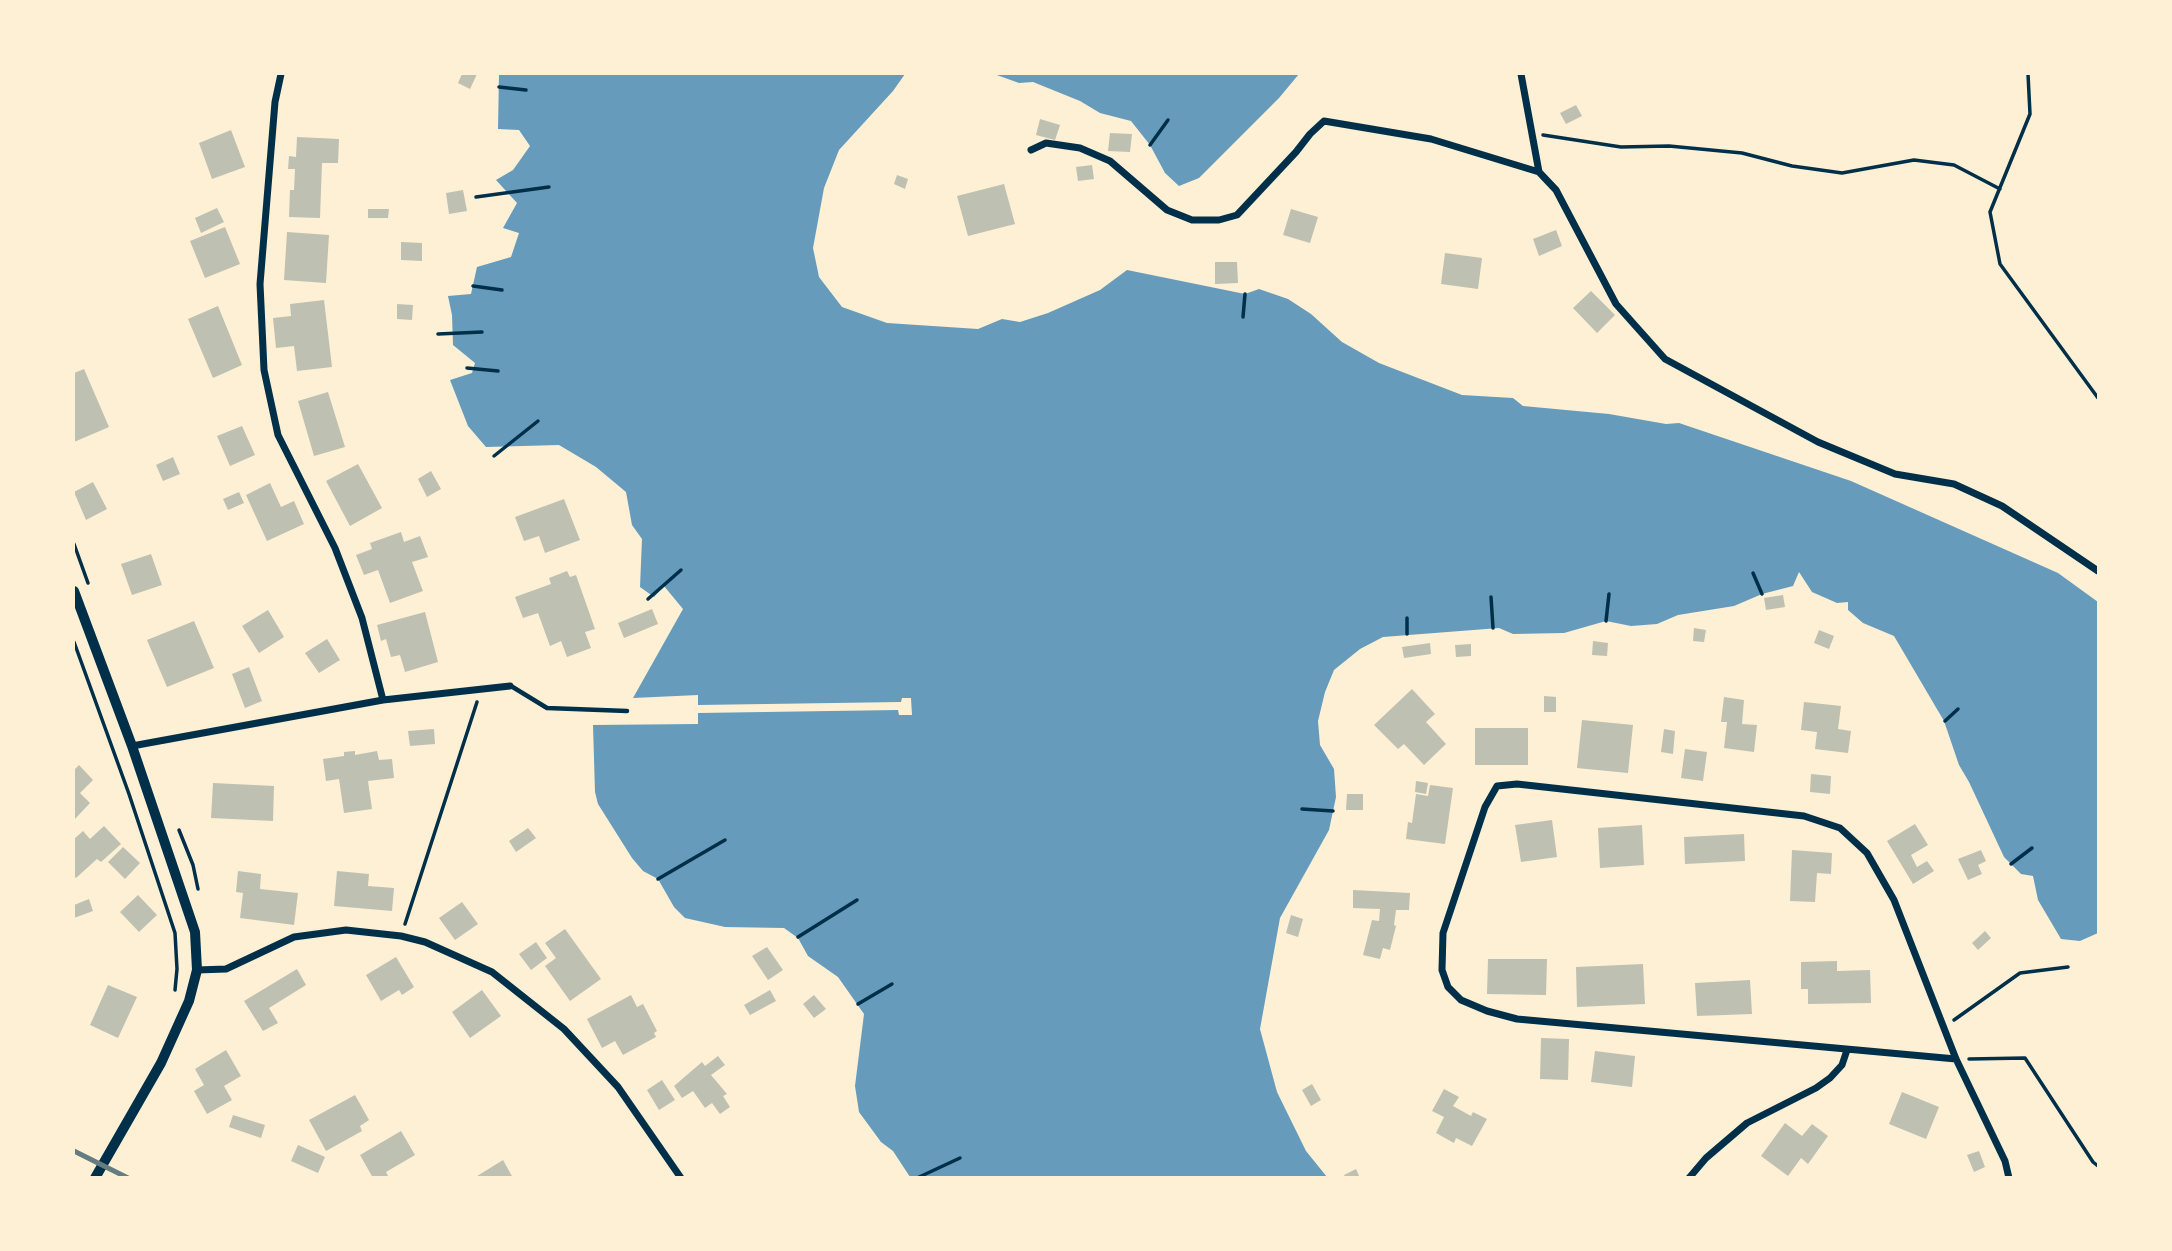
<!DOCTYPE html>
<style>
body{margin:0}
#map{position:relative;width:2172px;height:1251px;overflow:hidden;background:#fdf0d5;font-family:"Times New Roman",serif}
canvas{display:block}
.frame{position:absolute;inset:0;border:75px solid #fdf0d5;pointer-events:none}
</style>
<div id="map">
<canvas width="2172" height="1251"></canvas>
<div class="frame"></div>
</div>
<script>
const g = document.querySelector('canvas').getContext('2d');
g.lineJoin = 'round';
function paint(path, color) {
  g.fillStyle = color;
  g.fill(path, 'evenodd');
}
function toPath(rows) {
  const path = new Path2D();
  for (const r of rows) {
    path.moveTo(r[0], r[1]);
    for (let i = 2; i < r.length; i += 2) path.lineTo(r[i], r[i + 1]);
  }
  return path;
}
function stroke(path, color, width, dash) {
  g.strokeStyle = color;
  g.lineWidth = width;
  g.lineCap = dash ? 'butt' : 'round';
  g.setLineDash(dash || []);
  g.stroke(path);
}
const water = toPath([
 [499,74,905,74,893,91,839,150,824,188,813,248,819,277,842,307,887,323,978,329,1002,319,1020,322,1048,313,1100,290,1127,270,1245,294,1259,289,1288,299,1311,314,1342,342,1379,363,1462,395,1513,398,1523,406,1609,414,1666,424,1679,423,1851,481,2058,573,2098,602,2098,933,2080,941,2061,939,2038,900,2033,876,2021,874,2004,857,1969,782,1959,765,1944,721,1894,636,1863,623,1848,610,1848,602,1837,603,1812,592,1799,572,1793,586,1762,594,1734,606,1678,615,1657,624,1631,626,1606,621,1564,633,1513,634,1499,628,1383,637,1360,649,1334,670,1325,692,1318,721,1320,745,1334,769,1336,797,1329,830,1280,918,1260,1029,1277,1092,1306,1151,1327,1177,910,1177,893,1151,881,1142,859,1112,855,1086,864,1014,838,977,808,956,798,938,784,928,725,927,685,918,674,907,658,879,643,871,632,858,598,804,595,792,593,725,698,724,698,695,633,698,683,609,664,586,654,597,640,587,642,539,632,525,626,492,596,467,559,445,486,447,468,426,450,380,472,373,475,363,453,345,452,315,448,296,471,294,477,267,511,257,519,233,503,228,517,203,496,180,513,170,530,146,519,130,498,129],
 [994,74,1299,74,1279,98,1199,178,1179,186,1165,173,1150,145,1131,121,1100,113,1080,101,1033,82,1019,83]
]);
const pier = toPath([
 [902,698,911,698,912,715,899,715,898,710,698,713,698,705,901,702]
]);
const building = toPath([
 [462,74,477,74,470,89,458,83],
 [1576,105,1582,116,1566,124,1560,113],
 [1040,119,1060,125,1055,140,1036,135],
 [231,130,245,167,212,179,199,143],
 [1110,133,1132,134,1130,152,1108,151],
 [297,137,339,139,338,163,322,163,320,218,289,217,290,190,294,190,295,169,288,169,289,156,296,157],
 [1092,165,1094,179,1078,181,1076,167],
 [897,175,908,179,905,189,894,184],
 [1004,184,1015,224,968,236,957,196],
 [463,190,467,211,449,214,446,193],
 [217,208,224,222,201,233,195,218],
 [368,209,389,209,388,218,368,218],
 [1291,209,1318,217,1310,243,1283,235],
 [225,227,240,264,205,278,190,241],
 [1556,230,1562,246,1539,256,1533,239],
 [287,232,329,235,326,283,284,280],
 [401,242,422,243,422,261,401,260],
 [1445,253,1482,258,1478,289,1441,284],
 [1215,262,1237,262,1238,283,1215,284],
 [1591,291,1615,315,1597,333,1573,308],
 [324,300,332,367,297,371,294,346,276,348,273,318,291,316,290,304],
 [397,304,413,305,412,320,397,319],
 [218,306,242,365,213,378,188,319],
 [84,369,109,427,74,442,74,373],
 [328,392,345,447,314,456,298,401],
 [242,426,255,455,230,466,217,436],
 [173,457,180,474,163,481,156,465],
 [358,464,382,508,350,526,326,481],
 [431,471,441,489,427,497,418,479],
 [93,482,107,509,86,520,74,492],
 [270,483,281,507,294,501,304,524,267,541,246,495],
 [239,492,244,503,228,510,223,499],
 [564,499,580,540,545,553,539,536,524,541,515,517],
 [401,532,404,542,420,536,428,557,412,562,423,591,390,603,378,570,364,575,356,555,372,549,370,543],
 [151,554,162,585,132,595,121,564],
 [567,571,570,577,576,575,595,629,585,632,591,648,567,657,561,641,550,646,538,613,523,618,515,597,551,584,549,578],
 [1783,595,1785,607,1766,610,1764,598],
 [652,609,658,624,624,638,618,623],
 [268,610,284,637,259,653,242,626],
 [425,612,438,662,405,672,400,655,391,657,386,639,381,641,377,625],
 [194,621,214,668,167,687,147,640],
 [1694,628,1706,630,1704,642,1693,641],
 [1819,630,1834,636,1829,649,1814,643],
 [327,639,340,660,319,673,305,653],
 [1593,641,1608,643,1607,656,1592,655],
 [1430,643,1431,654,1404,658,1402,647],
 [1471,644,1471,656,1456,657,1455,645],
 [249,667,262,701,245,708,232,674],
 [1412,689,1435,714,1426,722,1446,744,1424,765,1404,744,1398,749,1374,725],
 [1544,696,1556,697,1556,712,1544,712],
 [1724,697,1744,700,1742,724,1757,725,1754,752,1724,748,1727,722,1721,722],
 [1804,702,1841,706,1838,729,1851,731,1848,753,1815,749,1817,732,1801,730],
 [1582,720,1633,725,1628,773,1577,768],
 [1475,728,1528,728,1528,765,1475,765],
 [434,729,435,744,410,746,408,731],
 [1664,729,1675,731,1673,754,1661,752],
 [1685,749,1707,752,1703,781,1681,778],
 [355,751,355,755,377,751,379,760,392,759,394,778,368,781,372,809,344,813,339,779,326,781,323,759,344,756,344,752],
 [79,765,93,780,80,793,90,803,74,820,74,770],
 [1811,774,1831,776,1830,794,1810,792],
 [1416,781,1428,783,1426,794,1415,792],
 [213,783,274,786,273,821,211,818],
 [1430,785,1453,788,1445,844,1406,839,1408,822,1412,823,1416,794,1428,796],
 [1347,794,1363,794,1363,810,1346,810],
 [1552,820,1557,857,1521,862,1515,825],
 [1915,824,1928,845,1911,855,1917,867,1927,861,1934,871,1913,884,1887,841],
 [1642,825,1644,865,1600,868,1598,828],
 [104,826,121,844,101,862,97,859,76,878,74,876,74,839,83,831,90,839],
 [528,828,536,838,516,852,509,841],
 [1744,834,1745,861,1685,864,1684,837],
 [123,847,140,863,125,879,108,862],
 [1792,850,1832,853,1831,874,1817,873,1815,902,1790,901],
 [1981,850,1986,861,1978,865,1982,874,1968,880,1958,859],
 [238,871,261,874,260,889,298,893,294,925,240,918,243,893,236,892],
 [337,871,369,874,368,886,394,888,392,911,334,906],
 [1353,890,1410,893,1409,910,1396,910,1394,925,1396,926,1390,950,1383,948,1380,959,1363,955,1372,920,1379,921,1380,909,1353,908],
 [138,895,157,915,139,932,120,912],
 [89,899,93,911,74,918,74,905],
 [462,902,478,924,455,940,439,918],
 [1291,915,1303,919,1298,937,1286,933],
 [565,929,601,979,570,1001,545,966,556,958,545,943],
 [1985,931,1991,938,1978,950,1972,943],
 [536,942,547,958,531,970,519,954],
 [767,947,783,970,768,980,752,956],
 [396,957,414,987,402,995,399,990,381,1001,366,975],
 [1488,959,1547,959,1546,995,1487,994],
 [1837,961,1837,971,1870,970,1871,1003,1808,1004,1808,989,1801,989,1801,962],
 [1643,964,1645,1004,1577,1007,1576,967],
 [297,969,306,985,269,1008,278,1023,263,1031,244,1001],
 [1750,980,1752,1014,1697,1016,1695,983],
 [108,985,137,997,118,1038,90,1025],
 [482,990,501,1016,470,1038,452,1012],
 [770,990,776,1001,750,1015,744,1005],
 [631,995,637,1007,643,1004,657,1031,654,1033,656,1037,623,1055,615,1041,602,1048,587,1019],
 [814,995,826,1009,814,1018,803,1004],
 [1541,1038,1569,1039,1568,1080,1540,1079],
 [226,1050,241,1076,224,1086,232,1100,207,1114,194,1091,204,1085,195,1069],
 [1595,1051,1635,1056,1632,1087,1591,1082],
 [718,1056,725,1065,711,1075,727,1094,723,1096,730,1107,720,1114,712,1103,705,1108,693,1091,682,1098,674,1086,702,1062,705,1066],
 [662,1080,675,1100,659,1110,647,1090],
 [1312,1084,1321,1100,1311,1106,1302,1090],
 [1444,1089,1459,1097,1453,1106,1471,1116,1473,1112,1487,1119,1472,1146,1456,1138,1454,1143,1436,1133,1444,1117,1432,1111],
 [1902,1092,1939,1107,1926,1139,1889,1124],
 [355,1095,369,1120,360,1126,362,1131,326,1151,309,1120],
 [233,1115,265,1125,261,1138,229,1127],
 [1785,1123,1802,1136,1812,1124,1828,1136,1808,1164,1801,1158,1788,1176,1761,1156],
 [401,1131,415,1155,386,1172,389,1178,373,1178,360,1155],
 [298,1145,325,1157,318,1173,291,1161],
 [1979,1151,1985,1167,1974,1172,1967,1155],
 [503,1160,513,1178,474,1178],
 [1356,1169,1360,1178,1346,1178,1344,1175]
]);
const path = toPath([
 [2028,74,2030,114,1990,212,2000,264,2098,398],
 [499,87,526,90],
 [1543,135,1621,147,1669,146,1742,153,1792,166,1842,173,1914,160,1954,165,2000,189],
 [1150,145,1168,120],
 [476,197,549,187],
 [473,286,502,290],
 [1243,317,1245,294],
 [438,334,482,332],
 [467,368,498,371],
 [494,456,538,421],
 [74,544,88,583],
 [1753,573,1762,594],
 [1491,597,1493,628],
 [648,599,681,570],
 [1407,618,1407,634],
 [1606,621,1609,594],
 [74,642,129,794,175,933,177,969,175,990],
 [1945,721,1958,709],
 [1302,809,1333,811],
 [179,830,193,865,198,889],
 [2011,864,2032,848],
 [658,879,725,840],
 [405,924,477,702],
 [798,937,857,900],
 [858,1004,892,984],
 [1954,1020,2020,973,2068,967],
 [1969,1059,2025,1058,2093,1162,2098,1166],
 [917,1178,960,1158]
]);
const service = toPath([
 [511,686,547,708,627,711]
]);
const minor = toPath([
 [281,74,275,102,260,284,264,370,278,435,335,548,362,618,383,700],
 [1521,74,1539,172,1556,190,1616,304,1665,359,1818,442,1895,474,1954,484,2002,506,2098,571],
 [1031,150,1046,143,1080,148,1110,161,1167,210,1192,220,1219,220,1237,215,1296,152,1310,134,1324,121,1431,139,1539,172],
 [132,746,383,700,510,686],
 [197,970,226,969,294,937,346,930,401,936,425,942,492,972,564,1029,618,1087,681,1178],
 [1956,1059,1517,1019,1487,1011,1461,1000,1448,987,1442,970,1443,933,1485,807,1497,786,1517,784,1804,816,1840,828,1867,853,1894,900,1956,1059,2005,1161,2009,1178],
 [1689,1178,1706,1158,1747,1123,1816,1088,1830,1078,1842,1065,1847,1050]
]);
const tertiary = toPath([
 [74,591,132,746,195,932,197,970,189,1001,161,1063,95,1178]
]);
const rail = toPath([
 [74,1151,128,1178]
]);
paint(water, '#669bbc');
paint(pier, '#fdf0d5');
paint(building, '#bec0b2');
stroke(path, '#003049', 3.5);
stroke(service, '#003049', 4.5);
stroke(minor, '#003049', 7);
stroke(tertiary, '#003049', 10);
stroke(rail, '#657d81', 5);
</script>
